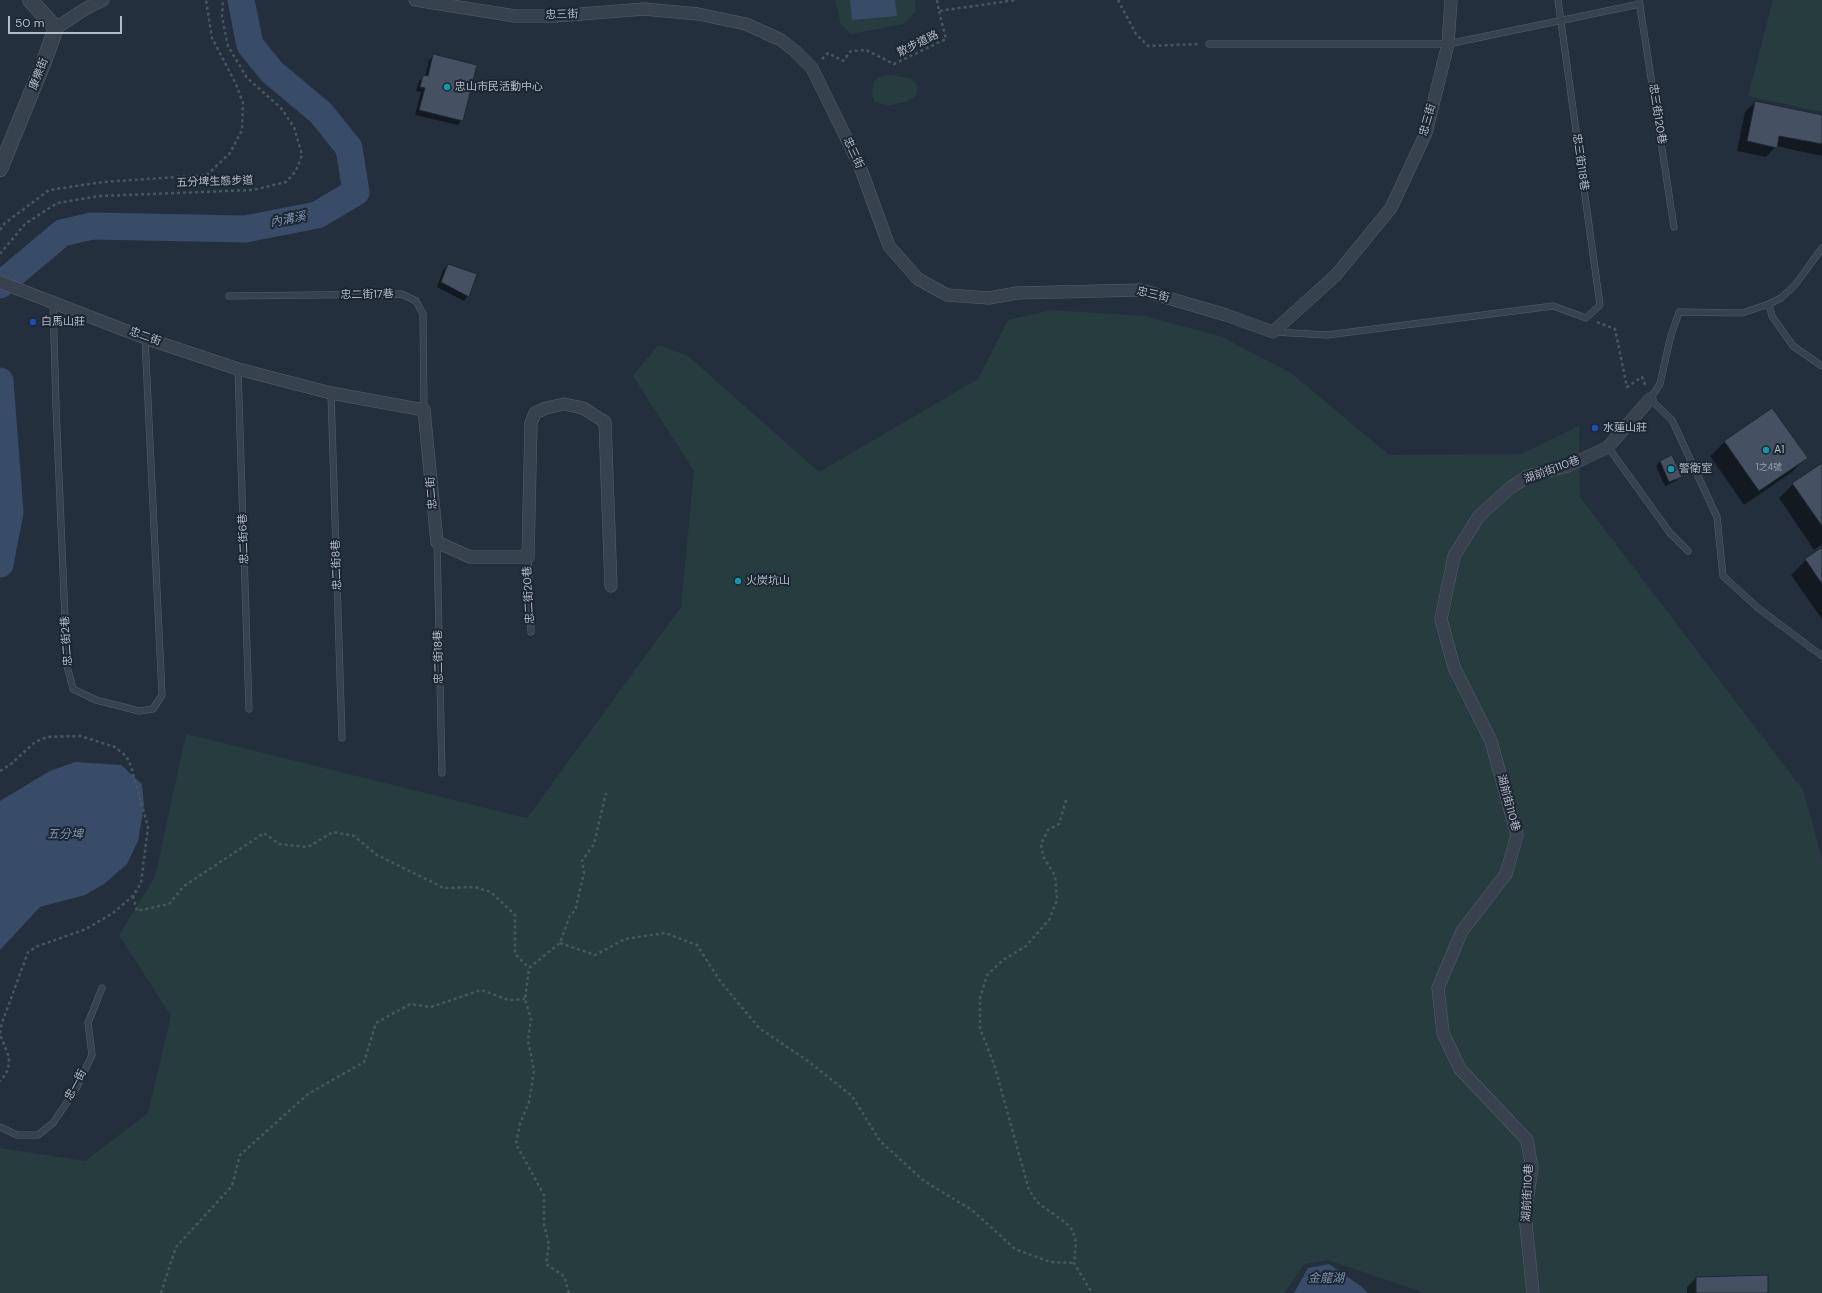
<!DOCTYPE html>
<meta charset="utf-8">
<style>
body{margin:0}
#map{position:relative;width:1822px;height:1293px;overflow:hidden;background:#242f3e;font-family:"DM Sans",sans-serif}
canvas{display:block}
.scale{position:absolute;left:8px;top:16px;width:114px;height:18px;box-sizing:border-box;border:2px solid #b4bcc9;border-top:0;padding-left:5px;font-size:12px;line-height:14px;white-space:nowrap;color:#b4bcc9;-webkit-text-stroke:3px #1d2633;paint-order:stroke}
</style>
<div id="map">
<canvas width="1822" height="1293"></canvas>
<div class="scale">50 m</div>
</div>
<script>
const g = document.querySelector('canvas').getContext('2d');
g.lineJoin = 'round';
function paint(path, color) {
  g.fillStyle = color;
  g.fill(path, 'evenodd');
}
function toPath(rows) {
  const path = new Path2D();
  for (const r of rows) {
    path.moveTo(r[0], r[1]);
    for (let i = 2; i < r.length; i += 2) path.lineTo(r[i], r[i + 1]);
  }
  return path;
}
function stroke(path, color, width, dash) {
  g.strokeStyle = color;
  g.lineWidth = width;
  g.lineCap = dash ? 'butt' : 'round';
  g.setLineDash(dash || []);
  g.stroke(path);
}
function drawText(font, color, halo, rows, align = 'center') {
  g.font = font + ' "DM Sans","Noto Sans TC",sans-serif';
  g.lineWidth = 4;
  g.setLineDash([]);
  g.textBaseline = 'middle';
  g.strokeStyle = halo;
  g.fillStyle = color;
  for (const [text, x, y, turn = 0] of rows) {
    g.save();
    g.translate(x, y);
    g.rotate((+turn || 0) * Math.PI / 180);
    g.textAlign = isNaN(turn) ? turn : align;
    if (halo) g.strokeText(text, 0, 0);
    g.fillText(text, 0, 0);
    g.restore();
  }
}
const green = toPath([
 [835,0,915,0,916,11,904,24,851,34,841,25],
 [1773,0,1822,0,1822,112,1748,96],
 [891,75,909,78,915,82,918,88,915,96,908,101,888,106,875,102,872,95,873,83,879,77],
 [1050,310,1145,316,1222,337,1291,373,1389,455,1521,454,1579,426,1580,497,1803,790,1822,858,1822,1293,1425,1293,1328,1260,1304,1264,1285,1293,0,1293,0,1148,85,1161,148,1113,171,1016,119,935,155,877,186,734,527,818,681,607,694,471,633,376,658,345,688,356,819,472,978,379,1008,320]
]);
const water = toPath([
 [850,0,895,0,897,16,852,20],
 [75,762,121,765,142,784,144,805,138,841,127,864,104,884,85,895,40,907,0,950,0,801,50,771],
 [1329,1264,1362,1287,1368,1293,1294,1293,1308,1268]
]);
const shadow = toPath([
 [434,55,462,120,458,125,415,115,421,92,416,91,419,81,425,77,429,60],
 [1755,102,1822,116,1822,156,1776,146,1766,157,1737,151,1745,112],
 [448,265,468,296,464,301,437,287,443,270],
 [1772,409,1806,458,1792,472,1744,505,1710,456,1725,442],
 [1660,461,1680,477,1676,481,1665,486,1656,466],
 [1822,464,1822,544,1814,550,1779,498,1793,484],
 [1822,549,1822,619,1791,575,1806,560],
 [1696,1278,1767,1293,1687,1293,1687,1287]
]);
const river = toPath([
 [0,285,62,233,92,226,245,229,317,215,356,192,349,148,321,113,272,72,250,45,241,0],
 [0,381,10,512,0,564]
]);
const building = toPath([
 [433,54,477,65,463,121,419,110,425,88,420,87,423,75,428,76,433,54],
 [1755,101,1822,115,1822,144,1779,136,1777,148,1747,141,1755,101],
 [448,264,477,274,469,297,441,282,448,264],
 [1772,408,1808,458,1759,491,1724,441,1772,408],
 [1672,455,1682,477,1669,482,1660,461,1672,455],
 [1822,463,1822,526,1792,483,1822,463],
 [1822,547,1822,584,1805,559,1822,547],
 [1768,1275,1768,1293,1696,1293,1696,1277,1768,1275]
]);
const path = toPath([
 [937,0,939,11,1016,0],
 [1118,0,1136,34,1148,46,1200,44],
 [822,59,828,53,843,61,851,51,866,50,894,64,946,39,939,11],
 [0,230,5,223,49,190,103,182,207,175,230,153,242,130,243,103,236,84,212,38,206,0],
 [0,254,25,224,57,203,99,196,253,190,286,182,296,171,302,155,294,127,281,108,247,78,228,46,222,17,223,0],
 [1597,322,1615,329,1627,387,1642,377,1646,387],
 [0,771,11,764,35,742,47,737,80,736,115,747,126,756,131,766,148,827,141,883,133,896,113,913,86,929,38,946,28,952,2,1023,0,1034,9,1057,9,1064,6,1074,0,1081],
 [1066,800,1059,824,1048,830,1041,844,1043,856,1055,876,1057,900,1049,920,1026,946,1003,960,987,975,980,998,980,1029,994,1064,1029,1190,1037,1202,1066,1223,1073,1231,1076,1243,1074,1263,1092,1293],
 [133,896,137,911,169,904,184,886,264,833,279,844,308,847,333,832,354,836,377,855,444,888,475,887,491,892,515,915,515,954,529,968],
 [560,943,595,955,625,939,665,933,697,945,720,981,759,1028,808,1061,852,1096,880,1141,924,1181,972,1210,1015,1249,1050,1262,1074,1263],
 [161,1293,176,1247,232,1186,240,1155,308,1094,364,1062,376,1023,410,1004,431,1007,481,990,509,1000,525,999],
 [569,1293,564,1276,546,1264,549,1245,544,1224,544,1195,516,1144,520,1124,529,1102,534,1071,528,1040,531,1019,525,999,529,968,560,943,570,915,575,911,584,873,582,861,594,844,606,793]
]);
const service = toPath([
 [1639,0,1674,227],
 [1209,44,1448,44,1640,4],
 [1822,248,1795,285,1781,298,1769,304,1742,313,1679,312,1670,339,1660,384,1650,399,1672,420,1717,517,1723,576,1758,608,1822,656],
 [229,296,402,294,416,301,423,314,424,410],
 [53,302,56,406,67,666,73,689,96,700,139,711,153,709,162,695,145,338],
 [1769,304,1772,316,1793,346,1822,366],
 [1274,332,1327,335,1553,306,1586,318,1600,305,1558,0],
 [238,369,249,709],
 [331,393,342,738],
 [1608,447,1670,533,1688,551],
 [437,542,442,773],
 [528,557,531,632],
 [0,1127,17,1135,38,1135,53,1123,76,1089,92,1055,88,1023,102,988]
]);
const minor = toPath([
 [415,0,515,16,556,16,644,9,698,14,746,24,781,40,795,51,812,68,859,164,889,246,918,279,947,295,989,298,1017,293,1141,290,1226,315,1273,332,1336,275,1391,208,1426,133,1448,44,1451,0],
 [56,28,85,9,103,0],
 [0,282,145,338,238,369,331,393,424,410,437,542,470,557,528,557,531,423,535,413,546,408,564,404,583,408,605,422,611,586],
 [1533,1293,1525,1215,1532,1168,1527,1140,1460,1069,1443,1033,1438,988,1462,931,1506,874,1517,835,1491,741,1454,667,1441,619,1454,556,1479,516,1510,488,1528,476,1568,466,1608,447,1650,399]
]);
const tertiary = toPath([
 [0,169,43,64,56,28,30,0]
]);
const markers = [
 [447,87,4,"#0f9aa8"],
 [33,322,4,"#1a4fb4"],
 [1595,428,4,"#1a4fb4"],
 [1766,450,4,"#0f9aa8"],
 [1671,469,4,"#0f9aa8"],
 [738,581,4,"#0f9aa8"]
];
const numberNames = [
 ["1之4號",1769,468]
];
const streetNames = [
 ["忠三街",562,15,-2],
 ["散步道路",918,44,-26],
 ["康樂街",39,74,-69],
 ["忠三街120巷",1657,114,81],
 ["忠三街",1428,120,-74],
 ["忠三街",853,153,65],
 ["忠三街118巷",1580,162,82],
 ["五分埤生態步道",215,182,-2],
 ["忠二街17巷",367,295,-1],
 ["忠三街",1153,295,13],
 ["忠二街",145,337,20],
 ["湖前街110巷",1552,470,-20],
 ["忠二街",432,493,-95],
 ["忠二街6巷",244,539,-92],
 ["忠二街8巷",337,565,-92],
 ["忠二街20巷",529,595,-93],
 ["忠二街2巷",67,641,-94],
 ["忠二街18巷",439,657,-91],
 ["湖前街110巷",1508,803,75],
 ["忠一街",76,1085,-62],
 ["湖前街110巷",1528,1193,-87]
];
const poiNames = [
 ["忠山市民活動中心",455,87],
 ["白馬山莊",41,322],
 ["水蓮山莊",1603,428],
 ["A1",1774,450],
 ["警衛室",1679,469],
 ["火炭坑山",746,581]
];
const waterNames = [
 ["內溝溪",288,220,-11],
 ["五分埤",65,835],
 ["金龍湖",1326,1279]
];
paint(green, '#263c3f');
paint(water, '#394c67');
paint(shadow, '#0007');
stroke(river, '#394c67', 27);
paint(building, '#455162');
stroke(building, '#1f2835', 1);
stroke(service, '#565f6c', 7);
stroke(minor, '#565f6c', 13);
stroke(tertiary, '#565f6c', 16);
stroke(path, '#44595c', 2.5, [3, 3]);
stroke(service, '#38414e', 6);
stroke(minor, '#38414e', 12);
stroke(tertiary, '#38414e', 15);
for (const [x, y, r, color] of markers) {
  const dot = new Path2D();
  dot.arc(x, y, r, 0, 2 * Math.PI);
  g.fillStyle = color;
  g.fill(dot);
  stroke(dot, '#1d2633', 1.5);
}
drawText('9px', '#98a1af', null, numberNames);
drawText('11px', '#b4bcc9', '#1d2633', streetNames);
drawText('11px', '#b4bcc9', '#1d2633', poiNames, 'left');
drawText('italic 12px', '#7c92b1', '#1d2633', waterNames);
</script>
